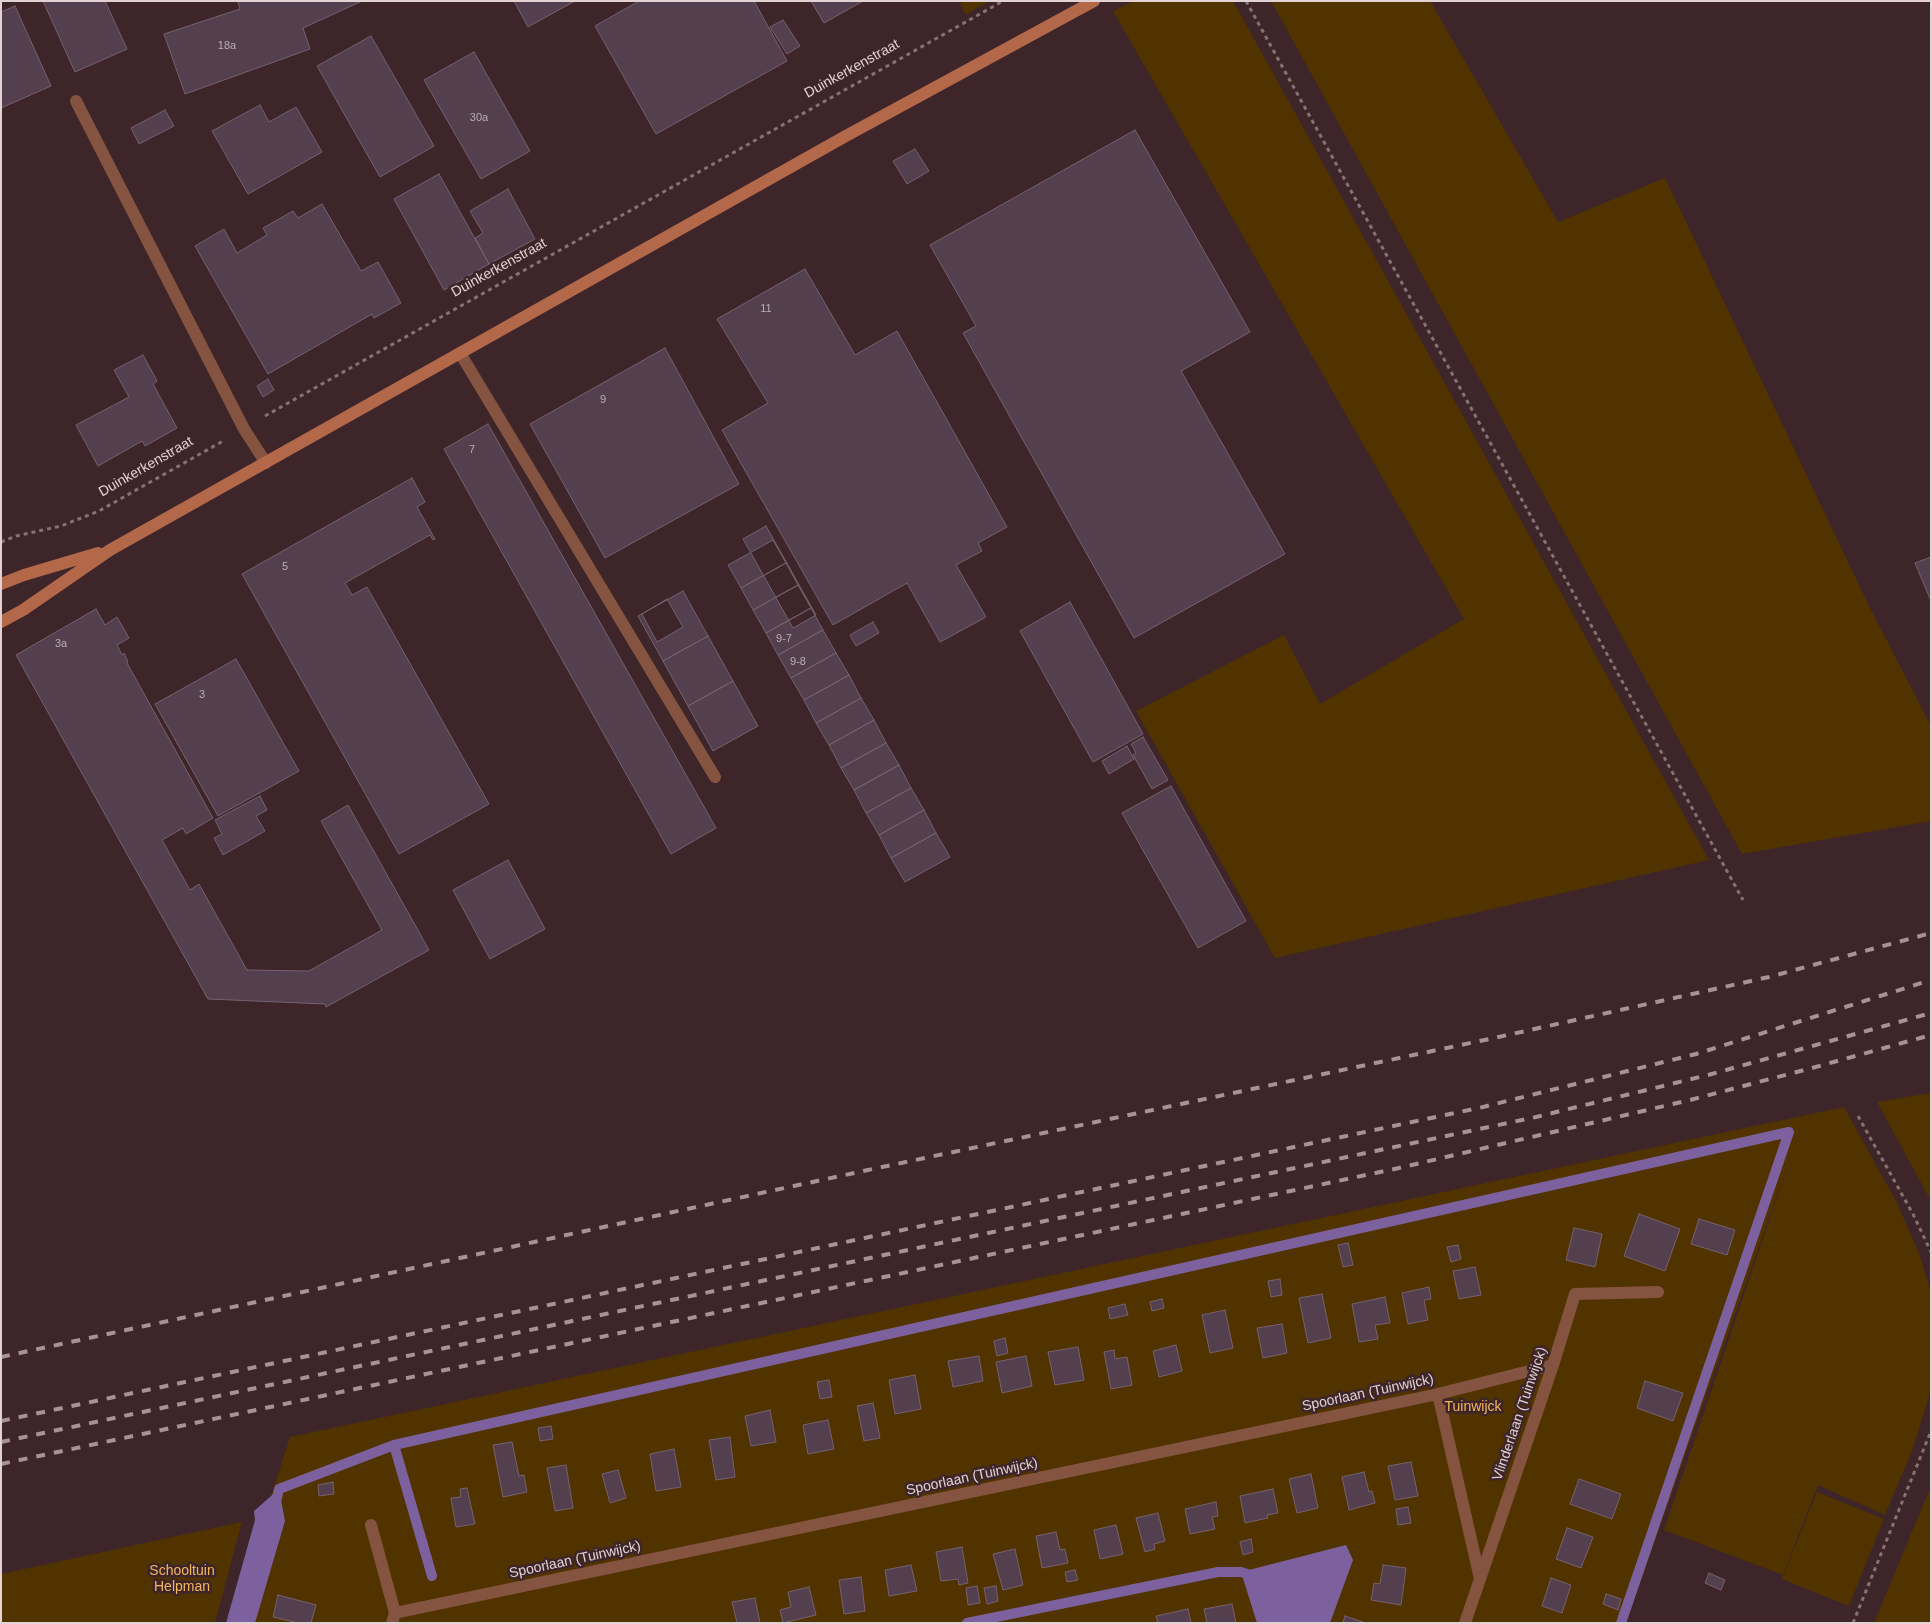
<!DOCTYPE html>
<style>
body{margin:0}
#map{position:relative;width:1932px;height:1624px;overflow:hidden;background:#3d2529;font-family:Arial,sans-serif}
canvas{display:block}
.frame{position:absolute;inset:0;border:2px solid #e2d2d4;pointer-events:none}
</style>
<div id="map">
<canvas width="1932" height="1624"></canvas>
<div class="frame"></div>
</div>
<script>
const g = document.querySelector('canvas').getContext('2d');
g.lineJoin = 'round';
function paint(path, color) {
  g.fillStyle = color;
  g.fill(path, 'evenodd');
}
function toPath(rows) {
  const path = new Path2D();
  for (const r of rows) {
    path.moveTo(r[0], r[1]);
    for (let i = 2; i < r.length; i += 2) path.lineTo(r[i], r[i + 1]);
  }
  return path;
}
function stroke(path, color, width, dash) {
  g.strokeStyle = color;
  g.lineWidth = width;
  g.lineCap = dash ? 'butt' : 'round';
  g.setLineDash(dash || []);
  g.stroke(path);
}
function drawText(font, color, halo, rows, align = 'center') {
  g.font = font + ' Arial,sans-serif';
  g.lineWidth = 5;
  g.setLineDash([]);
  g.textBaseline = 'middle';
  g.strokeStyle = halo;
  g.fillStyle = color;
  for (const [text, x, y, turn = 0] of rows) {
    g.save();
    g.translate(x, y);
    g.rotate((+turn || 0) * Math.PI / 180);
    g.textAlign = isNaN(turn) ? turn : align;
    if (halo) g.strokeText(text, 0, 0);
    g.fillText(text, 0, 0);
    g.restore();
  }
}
const green = toPath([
 [965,1,989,1,966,15,960,4],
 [1134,1,1233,1,1709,860,1275,958,1136,711,1284,635,1320,704,1464,619,1113,11],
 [1271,1,1430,1,1558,222,1665,178,1869,606,1931,726,1931,821,1742,854],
 [1931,1093,1931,1201,1877,1102],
 [1844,1107,1897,1203,1920,1256,1931,1293,1931,1384,1928,1400,1912,1451,1885,1515,1818,1485,1783,1575,1664,1530,1793,1150,1626,1623,230,1623,290,1437],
 [1931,1486,1931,1623,1874,1623],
 [1817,1492,1884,1519,1849,1606,1782,1579],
 [242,1522,215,1623,1,1623,1,1574]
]);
const water = toPath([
 [279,1489,285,1521,255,1623,226,1623,255,1520,254,1511],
 [1346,1545,1353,1560,1330,1623,1257,1623,1241,1572]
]);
const stream = toPath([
 [394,1445,432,1576],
 [276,1502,279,1489,394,1445,1789,1132,1621,1623],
 [967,1623,1218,1572,1241,1572,1253,1576]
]);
const building = toPath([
 [43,1,105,1,127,49,75,72,43,1],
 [238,1,362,1,303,28,310,49,185,94,164,34,240,9,238,1],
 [514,1,575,1,528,27,514,1],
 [639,1,754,1,787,61,656,134,595,26,639,1],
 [811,1,863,1,824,23,811,1],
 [15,6,51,86,1,108,1,12,15,6],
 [783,20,800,46,787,54,770,27,783,20],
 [371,36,434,146,380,177,317,66,371,36],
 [474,52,530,151,481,179,424,80,474,52],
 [260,105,269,122,296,107,322,152,248,194,212,131,260,105],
 [165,110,174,126,139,144,131,128,165,110],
 [1135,130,1250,332,1181,371,1285,554,1134,638,963,333,976,326,930,245,1135,130],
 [915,149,929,171,907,184,893,161,915,149],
 [439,174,489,264,444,290,394,199,439,174],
 [508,189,535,239,489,264,475,238,483,233,470,211,508,189],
 [322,204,361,271,378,262,401,303,374,318,372,314,268,374,195,246,224,229,237,253,267,235,263,228,293,211,298,218,322,204],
 [805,269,855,355,897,331,1007,527,978,543,982,551,956,565,986,617,940,642,907,583,833,625,722,430,768,403,717,319,805,269],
 [665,348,739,484,605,558,530,424,665,348],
 [143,355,157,381,153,384,177,428,145,446,142,441,98,466,76,425,129,397,114,370,143,355],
 [268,379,274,390,263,397,257,386,268,379],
 [488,424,716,828,671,854,444,449,488,424],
 [412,478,425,502,417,507,435,539,433,540,430,535,345,583,352,595,367,587,489,804,399,854,242,574,412,478],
 [766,526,816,615,793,628,743,539,766,526],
 [773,540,786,563,741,588,728,565,773,540],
 [1931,557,1931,601,1915,563,1931,557],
 [786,563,798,585,753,610,741,588,786,563],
 [798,585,811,608,766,633,753,610,798,585],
 [683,591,708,636,663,661,638,616,683,591],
 [667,599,683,627,657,642,642,614,667,599],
 [1070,602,1143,734,1093,762,1020,631,1070,602],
 [811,608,823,630,778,655,766,633,811,608],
 [96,609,105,625,117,617,129,638,117,645,122,655,124,653,128,662,127,663,213,818,186,834,183,828,162,840,190,890,199,884,247,970,309,971,382,930,321,821,348,805,429,950,326,1007,325,1004,208,999,16,655,96,609],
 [873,622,879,633,856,646,850,635,873,622],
 [823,630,836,653,791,678,778,655,823,630],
 [708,636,733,681,688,706,663,661,708,636],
 [836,653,849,675,804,700,791,678,836,653],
 [236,659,299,771,218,816,155,704,236,659],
 [849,675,861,698,816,723,804,700,849,675],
 [733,681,758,726,713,751,688,706,733,681],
 [861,698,874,720,829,745,816,723,861,698],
 [874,720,886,743,841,768,829,745,874,720],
 [1143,737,1168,780,1152,789,1133,755,1136,753,1131,744,1143,737],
 [886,743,899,765,854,790,841,768,886,743],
 [1127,746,1134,759,1109,774,1102,761,1127,746],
 [899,765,911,788,866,813,854,790,899,765],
 [1171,786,1246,921,1198,948,1122,813,1171,786],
 [911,788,924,810,879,835,866,813,911,788],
 [260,796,267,810,256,816,265,831,223,855,214,838,222,834,215,820,260,796],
 [924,810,936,833,891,858,879,835,924,810],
 [936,833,950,857,905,882,891,858,936,833],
 [508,860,545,929,490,959,453,890,508,860],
 [1639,1214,1680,1229,1665,1271,1624,1256,1639,1214],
 [1699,1219,1735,1230,1727,1255,1691,1244,1699,1219],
 [1574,1228,1602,1234,1595,1267,1566,1260,1574,1228],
 [1348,1243,1353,1265,1343,1267,1338,1245,1348,1243],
 [1458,1245,1461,1259,1451,1262,1447,1247,1458,1245],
 [1475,1267,1481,1295,1459,1299,1453,1271,1475,1267],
 [1280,1279,1282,1295,1271,1297,1268,1281,1280,1279],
 [1429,1287,1431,1299,1424,1300,1428,1320,1408,1324,1402,1293,1429,1287],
 [1322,1294,1331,1338,1308,1343,1299,1298,1322,1294],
 [1385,1297,1390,1323,1375,1325,1378,1339,1359,1342,1352,1304,1385,1297],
 [1162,1299,1164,1308,1152,1311,1150,1302,1162,1299],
 [1125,1304,1128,1315,1110,1319,1108,1308,1125,1304],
 [1225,1310,1233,1348,1210,1353,1202,1315,1225,1310],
 [1282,1324,1287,1353,1263,1358,1257,1328,1282,1324],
 [1005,1338,1008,1353,997,1356,994,1341,1005,1338],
 [1176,1345,1182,1371,1159,1377,1153,1351,1176,1345],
 [1078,1347,1084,1380,1055,1385,1048,1352,1078,1347],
 [1114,1350,1115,1359,1127,1357,1132,1385,1111,1389,1104,1352,1114,1350],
 [979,1356,983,1381,953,1387,948,1361,979,1356],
 [1026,1356,1032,1386,1002,1393,996,1362,1026,1356],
 [915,1375,921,1409,895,1414,889,1380,915,1375],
 [829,1380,832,1397,820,1399,817,1382,829,1380],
 [1645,1381,1683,1393,1673,1421,1637,1408,1645,1381],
 [873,1403,880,1438,864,1441,857,1406,873,1403],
 [770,1410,776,1442,751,1446,745,1416,770,1410],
 [828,1420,834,1449,808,1454,803,1425,828,1420],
 [551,1426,553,1439,540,1441,538,1428,551,1426],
 [730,1437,735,1477,716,1480,709,1440,730,1437],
 [512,1442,519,1476,524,1475,527,1492,503,1497,493,1445,512,1442],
 [674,1449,681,1487,656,1491,650,1454,674,1449],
 [1411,1462,1418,1496,1395,1500,1388,1466,1411,1462],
 [566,1465,573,1508,555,1511,547,1468,566,1465],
 [618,1470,626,1498,610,1503,602,1474,618,1470],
 [1364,1472,1369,1492,1372,1491,1375,1503,1349,1510,1342,1477,1364,1472],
 [1311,1474,1318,1508,1297,1513,1289,1479,1311,1474],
 [1579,1479,1621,1494,1612,1519,1570,1504,1579,1479],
 [333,1482,334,1494,319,1496,318,1485,333,1482],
 [467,1488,475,1524,456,1527,451,1498,461,1497,460,1489,467,1488],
 [1273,1489,1278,1513,1267,1515,1268,1518,1245,1523,1240,1496,1273,1489],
 [1216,1502,1218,1516,1212,1517,1215,1529,1190,1534,1185,1509,1216,1502],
 [1408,1507,1411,1523,1398,1525,1396,1509,1408,1507],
 [1158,1513,1165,1541,1154,1544,1155,1549,1145,1552,1136,1518,1158,1513],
 [1116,1525,1123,1554,1100,1559,1094,1530,1116,1525],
 [1567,1528,1593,1537,1581,1568,1556,1559,1567,1528],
 [1056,1532,1060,1550,1065,1549,1068,1563,1042,1568,1036,1536,1056,1532],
 [1251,1539,1253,1552,1243,1555,1240,1542,1251,1539],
 [962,1547,968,1583,959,1585,958,1579,941,1581,936,1552,962,1547],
 [1015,1549,1023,1585,1003,1590,993,1554,1015,1549],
 [911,1565,917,1591,889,1596,885,1570,911,1565],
 [1383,1565,1406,1568,1401,1605,1371,1600,1374,1583,1380,1584,1383,1565],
 [1075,1570,1078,1580,1067,1582,1065,1572,1075,1570],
 [1709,1573,1725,1580,1721,1590,1705,1583,1709,1573],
 [861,1577,865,1611,844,1614,839,1580,861,1577],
 [1551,1578,1571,1585,1562,1613,1542,1606,1551,1578],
 [977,1586,980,1603,968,1605,966,1588,977,1586],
 [996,1586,998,1601,987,1604,984,1588,996,1586],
 [809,1587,816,1615,783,1623,780,1610,791,1607,788,1592,809,1587],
 [1606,1594,1621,1599,1618,1610,1603,1604,1606,1594],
 [278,1595,316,1605,311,1623,299,1623,273,1617,278,1595],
 [755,1598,760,1623,737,1623,732,1602,755,1598],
 [1232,1604,1236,1623,1207,1623,1204,1609,1232,1604],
 [1188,1609,1191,1623,1158,1623,1156,1616,1188,1609],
 [1345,1616,1366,1623,1343,1623,1345,1616]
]);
const path = toPath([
 [1246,1,1743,900],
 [265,416,1003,1],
 [1,542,16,536,61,526,99,511,223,441],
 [1858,1116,1913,1214,1931,1252],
 [1853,1623,1931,1431]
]);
const service = toPath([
 [76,101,244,429,266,463],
 [460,353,715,777],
 [1438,1394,1480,1579],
 [371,1525,395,1613,392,1623],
 [395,1613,1438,1394,1553,1365],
 [1465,1623,1553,1365,1575,1294,1658,1292]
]);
const secondary = toPath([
 [1,584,24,575,98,553],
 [1,622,23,610,110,550,844,137,1094,1]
]);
const rail = toPath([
 [1,1357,868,1170,1494,1038,1769,977,1931,933],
 [1,1421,1483,1107,1696,1054,1931,980],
 [1,1442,1536,1117,1708,1075,1931,1013],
 [1,1464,1399,1168,1690,1100,1812,1068,1931,1035]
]);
const numberNames = [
 ["18a",227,46],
 ["30a",479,118],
 ["11",766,309],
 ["9",603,400],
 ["7",472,450],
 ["5",285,567],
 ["9-7",784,639],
 ["3a",61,644],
 ["9-8",798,662],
 ["3",202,695]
];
const streetNames = [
 ["Duinkerkenstraat",852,69,-29],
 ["Duinkerkenstraat",499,268,-29],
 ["Duinkerkenstraat",146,467,-30],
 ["Spoorlaan (Tuinwijck)",1368,1393,-12],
 ["Vlinderlaan (Tuinwijck)",1520,1414,-71],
 ["Spoorlaan (Tuinwijck)",972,1477,-12],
 ["Spoorlaan (Tuinwijck)",575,1560,-12]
];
const parkNames = [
 ["Tuinwijck",1473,1407],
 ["Schooltuin",182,1571],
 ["Helpman",182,1587]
];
paint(green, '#513300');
paint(water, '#7d619e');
stroke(stream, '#7d619e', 10);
paint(building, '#533f4d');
stroke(building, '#766170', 1);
stroke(path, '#867275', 3, [4, 4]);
stroke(service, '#845441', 12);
stroke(secondary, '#b4684a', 12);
stroke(rail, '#a69396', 4, [9, 9]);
drawText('11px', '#beadb2', null, numberNames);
drawText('14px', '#e2d2d4', '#3d2529', streetNames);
drawText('14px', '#f3b65c', '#3d2529', parkNames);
</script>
